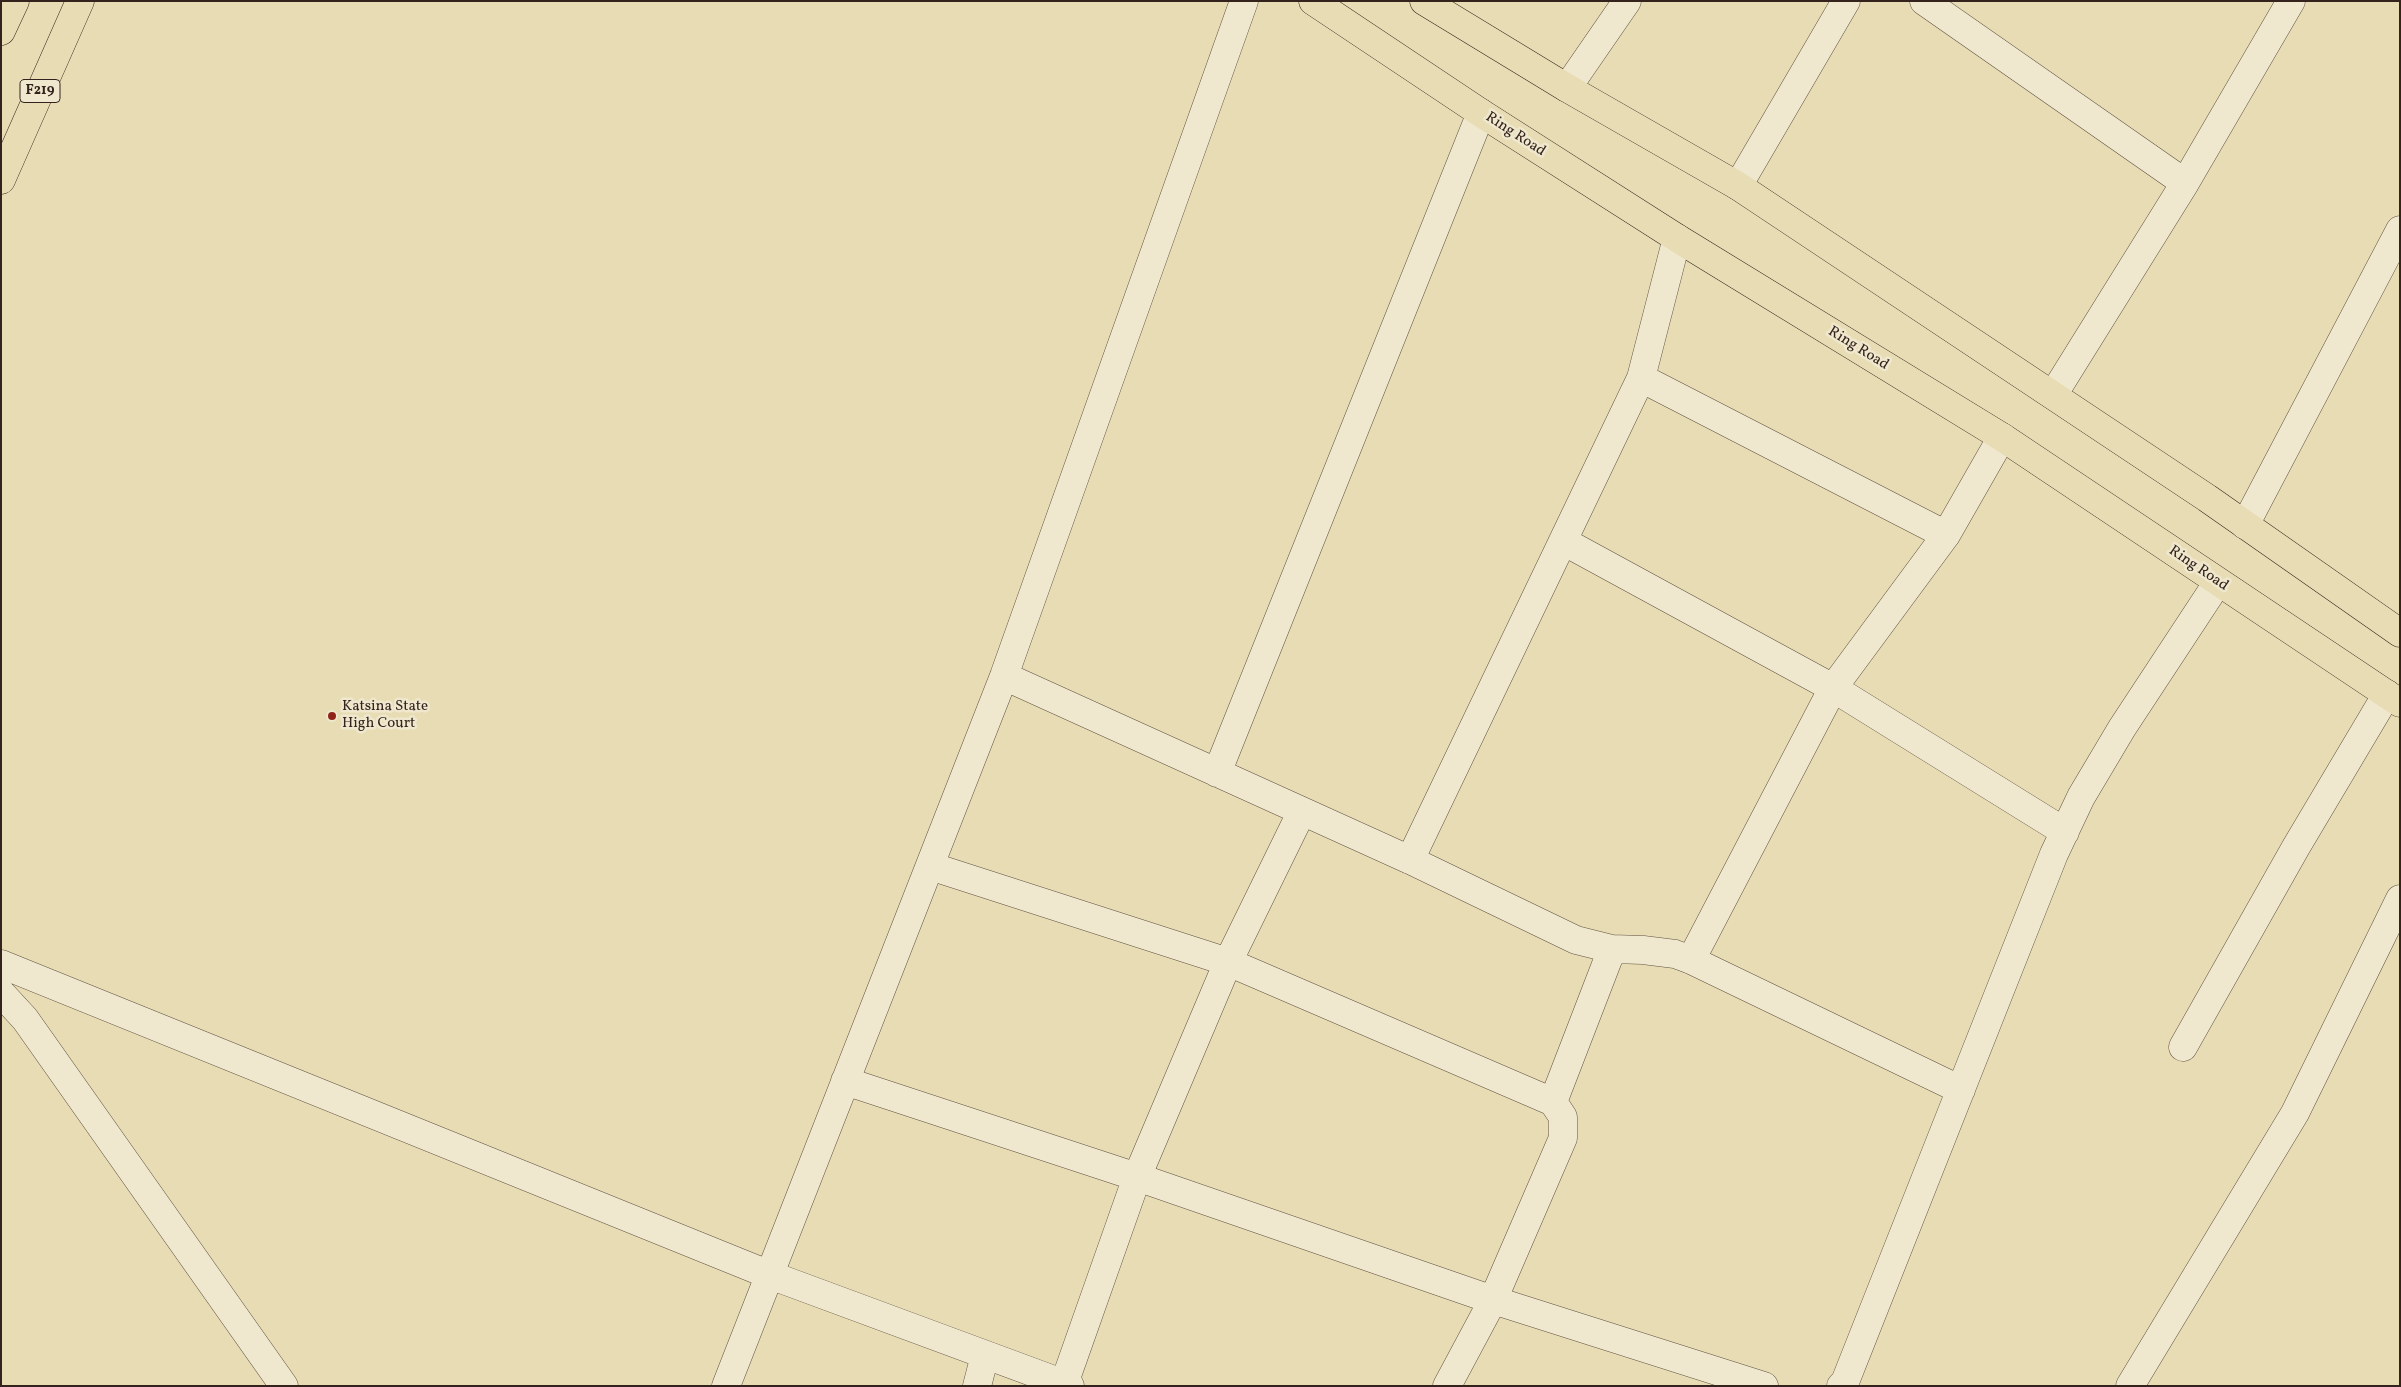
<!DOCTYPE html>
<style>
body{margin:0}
#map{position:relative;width:2401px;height:1387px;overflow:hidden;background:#e7dcb3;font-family:Vollkorn,serif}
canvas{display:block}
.frame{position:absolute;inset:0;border:2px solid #34231c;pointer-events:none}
</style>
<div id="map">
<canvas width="2401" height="1387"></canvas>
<div class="frame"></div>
</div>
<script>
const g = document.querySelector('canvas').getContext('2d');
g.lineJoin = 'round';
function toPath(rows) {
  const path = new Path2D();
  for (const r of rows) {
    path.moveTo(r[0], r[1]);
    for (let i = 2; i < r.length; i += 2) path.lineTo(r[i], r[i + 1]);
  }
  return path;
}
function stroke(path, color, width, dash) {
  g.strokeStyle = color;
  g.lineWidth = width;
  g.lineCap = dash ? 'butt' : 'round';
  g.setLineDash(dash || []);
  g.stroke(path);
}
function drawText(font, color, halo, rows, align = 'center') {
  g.font = font + ' Vollkorn,serif';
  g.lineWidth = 5;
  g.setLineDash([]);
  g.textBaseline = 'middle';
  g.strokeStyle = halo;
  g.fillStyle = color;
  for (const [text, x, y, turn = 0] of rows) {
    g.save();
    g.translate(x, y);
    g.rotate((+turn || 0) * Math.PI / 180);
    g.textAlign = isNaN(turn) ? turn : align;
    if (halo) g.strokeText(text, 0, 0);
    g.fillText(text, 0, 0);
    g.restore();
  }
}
const minor = toPath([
 [1924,1,2185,183],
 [1567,88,1627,1],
 [1738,186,1846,1],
 [1641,378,1946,535],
 [2053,395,2185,183,2291,1],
 [2245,525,2400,230],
 [1563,541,1833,688,2065,832],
 [1004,676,1410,860,1576,940,1612,949,1643,950,1675,954,1691,960,1961,1090],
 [1217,773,1481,113],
 [1410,860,1641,378,1677,238],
 [930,866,1228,962,1553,1102,1563,1117,1563,1138,1493,1300,1447,1386],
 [1691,960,1833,688,1946,535,2002,437],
 [1,964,770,1275,1070,1386],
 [1,993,25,1019,284,1386],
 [2183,1047,2296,847,2387,694],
 [845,1081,1137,1177,1493,1300,1764,1386],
 [1553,1102,1612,949],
 [1064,1384,1137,1177,1228,962,1302,811],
 [726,1386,1004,676,1244,1],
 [977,1386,985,1355],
 [1841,1386,1845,1382,2054,854,2081,797,2122,728,2218,582],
 [2130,1386,2295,1113,2400,899]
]);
const major = toPath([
 [1313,1,1481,113,1677,238,2002,437,2400,703],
 [1424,1,1567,88,1738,186,2207,498,2400,633],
 [1,31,15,1],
 [1,180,80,1]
]);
const markers = [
 [332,716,5,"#8f2418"]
];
const shields = [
 [40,91,40]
];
const shieldNames = [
 ["F219",40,91]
];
const streetNames = [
 ["Ring Road",1515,135,33],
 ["Ring Road",1858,349,32],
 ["Ring Road",2198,569,34]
];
const poiNames = [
 ["Katsina State",342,707],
 ["High Court",342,724]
];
stroke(minor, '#615142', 29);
stroke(major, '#34231c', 29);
stroke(minor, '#efe8ce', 28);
stroke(major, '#e7dcb3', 28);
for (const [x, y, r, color] of markers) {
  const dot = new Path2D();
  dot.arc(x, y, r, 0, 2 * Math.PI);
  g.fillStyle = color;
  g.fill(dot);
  stroke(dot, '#efe8ce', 2);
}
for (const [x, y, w] of shields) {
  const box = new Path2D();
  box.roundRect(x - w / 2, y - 11.5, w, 23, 4);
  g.fillStyle = '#efe8ce';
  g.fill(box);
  stroke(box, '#34231c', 1);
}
drawText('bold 14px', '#34231c', null, shieldNames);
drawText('15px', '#34231c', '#efe8ce', streetNames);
drawText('15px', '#34231c', '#efe8ce', poiNames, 'left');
</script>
